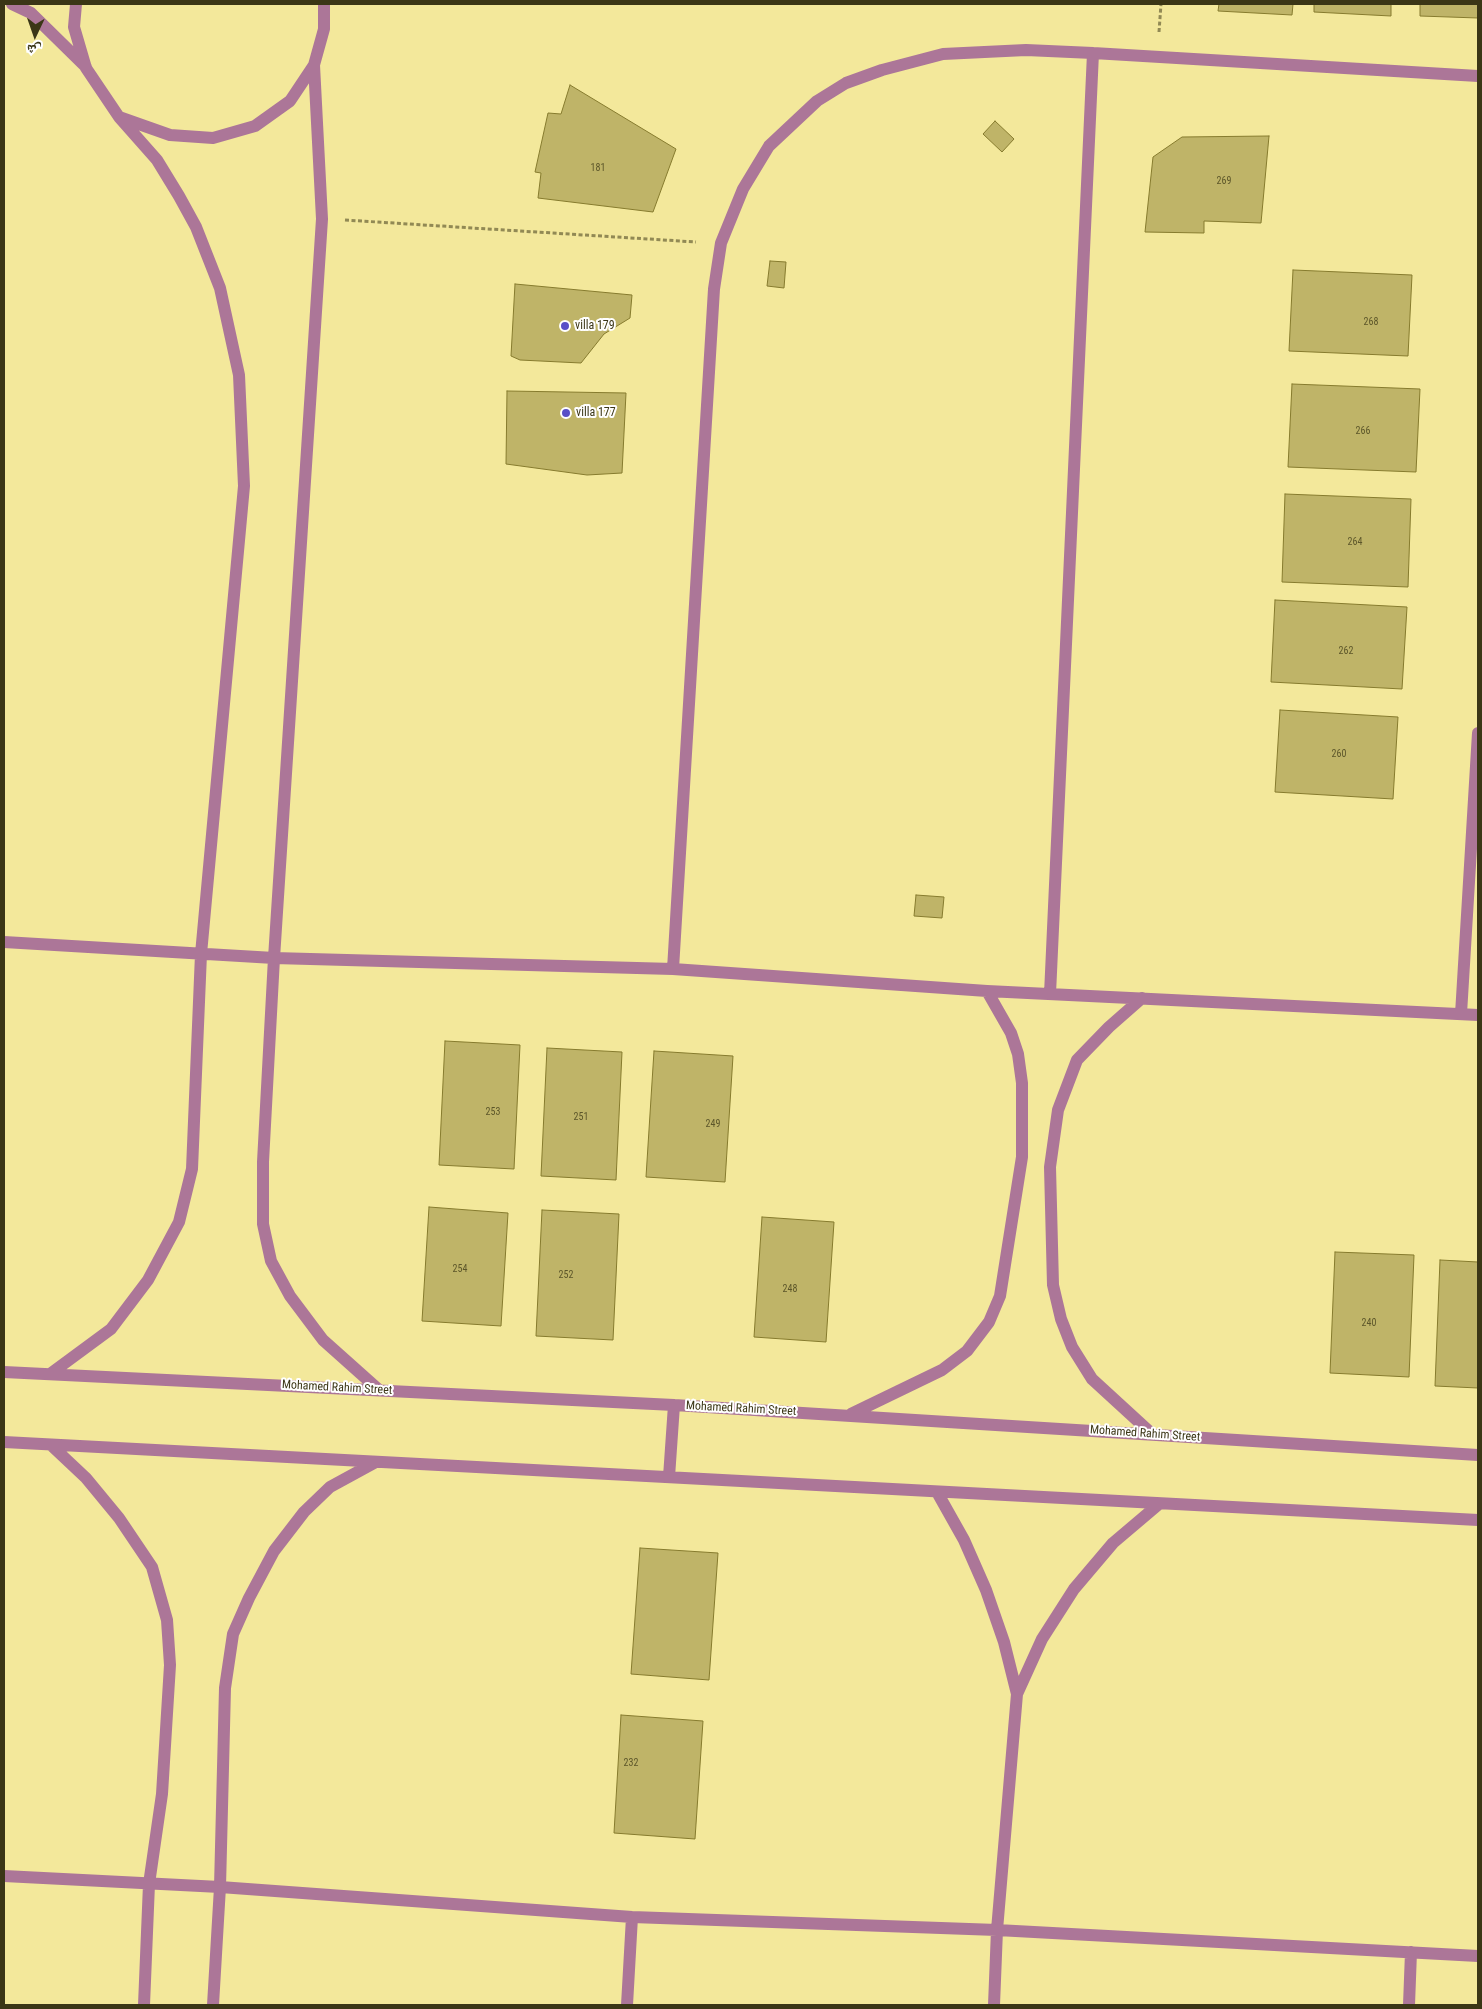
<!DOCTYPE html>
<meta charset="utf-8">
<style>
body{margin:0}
#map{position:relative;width:1482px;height:2009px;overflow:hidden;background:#f3e89b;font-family:"Roboto Condensed","Noto Naskh Arabic",sans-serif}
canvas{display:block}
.frame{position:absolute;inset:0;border:5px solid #3b3616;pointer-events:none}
.north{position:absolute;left:10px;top:10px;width:50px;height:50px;-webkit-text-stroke:4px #fff;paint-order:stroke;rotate:183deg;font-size:14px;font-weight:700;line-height:20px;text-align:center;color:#3b3616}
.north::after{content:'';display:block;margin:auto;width:18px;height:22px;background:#3b3616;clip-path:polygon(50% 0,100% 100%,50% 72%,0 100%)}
</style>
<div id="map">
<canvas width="1482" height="2009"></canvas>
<div class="frame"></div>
<div class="north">ش</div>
</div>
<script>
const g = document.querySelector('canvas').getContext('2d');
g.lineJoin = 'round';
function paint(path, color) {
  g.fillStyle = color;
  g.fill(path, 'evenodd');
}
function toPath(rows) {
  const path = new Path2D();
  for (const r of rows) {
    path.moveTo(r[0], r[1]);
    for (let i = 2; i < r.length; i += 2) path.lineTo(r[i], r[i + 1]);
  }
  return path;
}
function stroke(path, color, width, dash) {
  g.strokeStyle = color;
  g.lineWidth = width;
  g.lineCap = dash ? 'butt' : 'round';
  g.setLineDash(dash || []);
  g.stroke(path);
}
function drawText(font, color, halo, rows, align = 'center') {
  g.font = font + ' "Roboto Condensed",sans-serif';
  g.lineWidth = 4;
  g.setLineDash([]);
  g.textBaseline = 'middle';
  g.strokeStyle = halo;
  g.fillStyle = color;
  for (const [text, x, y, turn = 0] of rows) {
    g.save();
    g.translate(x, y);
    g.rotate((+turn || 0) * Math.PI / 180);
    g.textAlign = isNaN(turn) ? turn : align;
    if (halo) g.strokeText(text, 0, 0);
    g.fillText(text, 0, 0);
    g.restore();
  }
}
const building = toPath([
 [1219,4,1293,4,1292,15,1218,11,1219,4],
 [1314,4,1391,4,1391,16,1314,12,1314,4],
 [1420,4,1478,4,1478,18,1420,16,1420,4],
 [570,85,676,149,653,212,538,198,541,173,535,172,548,113,561,114,570,85],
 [995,121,1014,139,1002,152,983,134,995,121],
 [1269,136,1261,223,1204,221,1204,233,1145,232,1153,157,1182,137,1269,136],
 [770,261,786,262,784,288,767,286,770,261],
 [1293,270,1412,275,1408,356,1289,351,1293,270],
 [515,284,632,295,630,318,604,334,581,363,520,360,511,356,515,284],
 [1292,384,1420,389,1416,472,1288,467,1292,384],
 [507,391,626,393,622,473,587,475,506,464,507,391],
 [1285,494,1411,499,1408,587,1282,582,1285,494],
 [1275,600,1407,607,1402,689,1271,682,1275,600],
 [1280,710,1398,717,1393,799,1275,792,1280,710],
 [916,895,944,897,942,918,914,916,916,895],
 [445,1041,520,1045,514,1169,439,1165,445,1041],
 [547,1048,622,1052,616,1180,541,1176,547,1048],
 [654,1051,733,1056,725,1182,646,1177,654,1051],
 [429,1207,508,1213,501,1326,422,1321,429,1207],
 [542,1210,619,1214,613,1340,536,1336,542,1210],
 [762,1217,834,1222,826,1342,754,1337,762,1217],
 [1335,1252,1414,1255,1409,1377,1330,1373,1335,1252],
 [1440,1260,1478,1262,1478,1388,1435,1386,1440,1260],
 [640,1548,718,1553,709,1680,631,1674,640,1548],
 [621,1715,703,1721,695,1839,614,1833,621,1715]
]);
const path = toPath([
 [1159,32,1161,4],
 [345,220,696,242]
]);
const minor = toPath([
 [12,4,31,13,86,67],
 [76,4,74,27,86,68,119,117,170,135,213,138,255,126,290,101,314,65,324,29,324,4],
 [314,65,322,219,274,958,263,1162,263,1224,271,1261,290,1296,323,1340,379,1390],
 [4,942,274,958,673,969,987,991,1478,1015],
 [673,969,714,289,721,243,743,189,769,146,817,101,846,83,882,70,943,54,1026,50,1093,53,1478,76],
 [1050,994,1093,53],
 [1142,998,1109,1027,1077,1060,1058,1110,1050,1167,1053,1285,1061,1319,1072,1347,1092,1379,1152,1434],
 [1461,1014,1478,733],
 [4,1372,674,1405,1478,1455],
 [50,1374,111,1329,148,1280,179,1222,192,1169,201,954,244,486,239,375,220,288,196,227,179,196,157,160,119,117],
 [851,1414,942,1370,967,1351,989,1322,1000,1296,1022,1157,1022,1083,1018,1054,1011,1033,987,991],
 [4,1442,1478,1520],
 [52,1446,86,1478,119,1518,152,1567,167,1620,170,1665,162,1794,149,1884,144,2005],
 [669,1477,674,1405],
 [937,1492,964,1540,986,1590,1004,1642,1017,1694,997,1930,994,2005],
 [1017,1694,1042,1639,1074,1589,1113,1543,1159,1504],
 [4,1876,220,1887,632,1917,997,1930,1478,1956],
 [213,2005,220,1887,225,1688,233,1634,249,1598,274,1551,304,1512,330,1487,374,1463],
 [627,2005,632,1917],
 [1409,2005,1411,1952]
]);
const markers = [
 [565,326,5,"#584fc7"],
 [566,413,5,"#584fc7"]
];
const numberNames = [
 ["181",598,168],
 ["269",1224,181],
 ["268",1371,322],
 ["266",1363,431],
 ["264",1355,542],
 ["262",1346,651],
 ["260",1339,754],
 ["253",493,1112],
 ["251",581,1117],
 ["249",713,1124],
 ["254",460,1269],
 ["252",566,1275],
 ["248",790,1289],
 ["240",1369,1323],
 ["232",631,1763]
];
const poiNames = [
 ["villa 179",575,326],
 ["villa 177",576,413]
];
const streetNames = [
 ["Mohamed Rahim Street",337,1388,3],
 ["Mohamed Rahim Street",741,1409,3],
 ["Mohamed Rahim Street",1145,1434,4]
];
paint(building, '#bfb468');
stroke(building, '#867b2e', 1);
stroke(path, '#918954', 3, [4, 2.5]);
stroke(minor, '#ac7698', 12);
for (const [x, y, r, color] of markers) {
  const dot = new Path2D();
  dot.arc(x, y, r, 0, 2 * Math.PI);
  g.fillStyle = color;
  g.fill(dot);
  stroke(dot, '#fff', 2);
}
drawText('10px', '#5c562a', null, numberNames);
drawText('12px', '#3b3616', '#fff', poiNames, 'left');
drawText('12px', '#3b3616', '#fff', streetNames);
</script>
